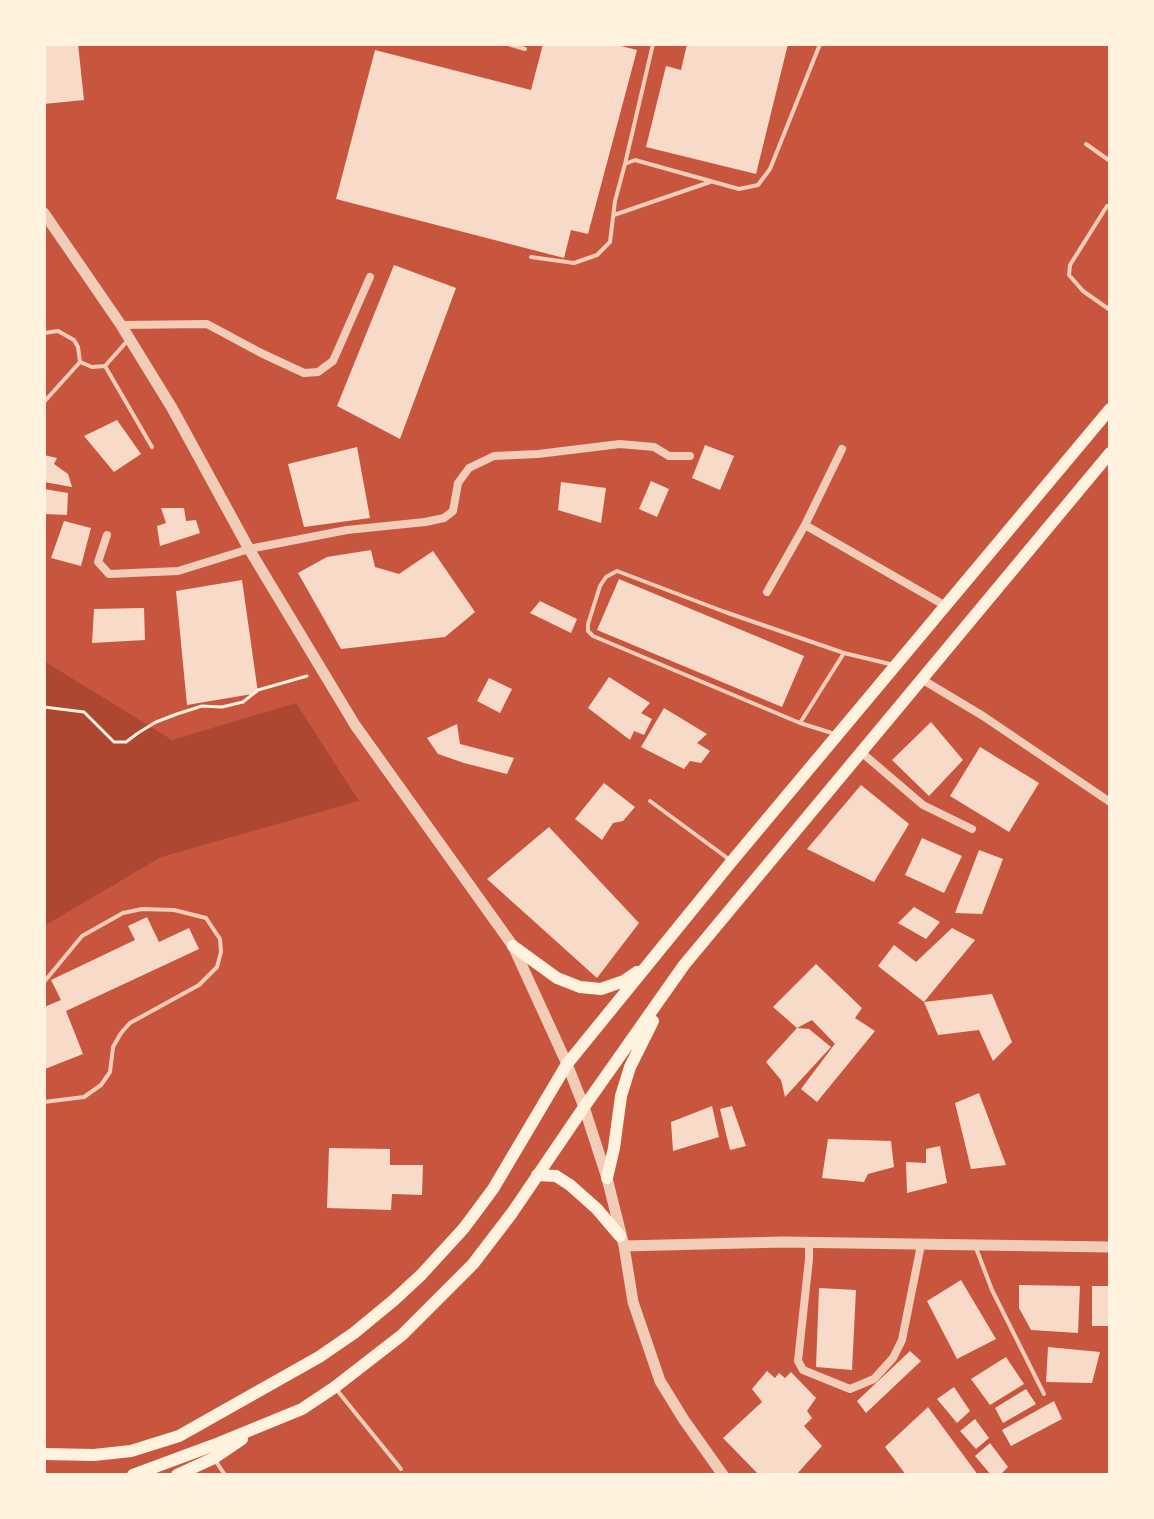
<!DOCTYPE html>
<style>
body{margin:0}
#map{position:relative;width:1154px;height:1519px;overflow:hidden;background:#c8553d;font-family:Literata,serif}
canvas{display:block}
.frame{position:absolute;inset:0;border:46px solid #fff3e0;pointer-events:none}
</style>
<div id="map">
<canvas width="1154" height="1519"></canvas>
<div class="frame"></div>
</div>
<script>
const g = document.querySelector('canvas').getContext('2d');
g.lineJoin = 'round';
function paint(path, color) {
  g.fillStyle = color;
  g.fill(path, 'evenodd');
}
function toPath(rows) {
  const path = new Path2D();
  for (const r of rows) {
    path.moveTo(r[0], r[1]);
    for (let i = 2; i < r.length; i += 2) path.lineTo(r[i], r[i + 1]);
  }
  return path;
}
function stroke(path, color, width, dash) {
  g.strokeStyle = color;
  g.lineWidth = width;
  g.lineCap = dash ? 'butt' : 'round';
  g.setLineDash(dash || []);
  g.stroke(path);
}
const green = toPath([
 [44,661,172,740,296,703,359,801,161,857,44,926]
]);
const building = toPath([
 [44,44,78,44,84,100,44,104],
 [543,44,613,44,637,50,588,234,571,230,564,258,336,199,375,50,531,90],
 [687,44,788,44,756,174,646,147,666,66,681,70],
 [394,265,456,288,400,439,337,406],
 [117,420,141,454,114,472,84,436],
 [705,445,734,456,720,490,692,478],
 [357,447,370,518,304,527,288,464],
 [44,455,57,458,54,464,68,474,72,487,44,482],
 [651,481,669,489,657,517,639,509],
 [561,482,606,488,601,523,558,510],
 [44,489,68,493,67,515,44,514],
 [161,508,184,508,186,521,196,520,200,533,160,546,157,526,166,523],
 [64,521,91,528,81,566,51,558],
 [371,550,375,567,399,574,433,551,475,612,445,637,341,649,298,573,327,557],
 [619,579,804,656,782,707,597,630],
 [242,580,258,693,187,705,176,591],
 [540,601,577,619,571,633,530,613],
 [144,608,145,640,92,643,94,609],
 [609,677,650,703,641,713,652,719,644,735,634,731,630,740,588,708],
 [489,678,512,689,500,713,477,701],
 [664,708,707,734,697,743,710,751,701,763,690,761,684,769,641,747],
 [931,722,963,760,929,796,892,760],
 [457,724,460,744,514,758,507,774,464,763,438,754,427,738],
 [980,747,1039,783,1009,832,950,796],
 [604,783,635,807,623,821,613,823,602,840,575,819],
 [861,785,909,824,874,882,807,849],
 [549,827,639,923,597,978,487,879],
 [922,838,962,856,944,893,905,875],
 [979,850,1003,859,982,914,955,913],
 [914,907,940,922,926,939,898,923],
 [147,917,159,942,189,928,199,949,66,1011,83,1054,45,1069,44,1007,61,1000,51,980,135,940,128,926],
 [952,928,975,940,924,1002,878,966,894,945,916,962],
 [816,964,862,1008,855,1018,875,1031,817,1102,801,1089,837,1041,835,1044,812,1020,797,1028,809,1029,831,1047,785,1097,781,1080,766,1062,797,1028,773,1007],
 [992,994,1012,1042,993,1061,979,1030,938,1035,924,1002],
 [979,1093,1006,1165,971,1169,955,1103],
 [712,1106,719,1137,673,1151,671,1122],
 [732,1106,746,1146,730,1150,720,1109],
 [828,1139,891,1141,894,1167,868,1174,864,1182,822,1178],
 [940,1146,947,1183,907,1193,906,1162,926,1163,926,1149],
 [329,1148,390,1149,390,1165,423,1165,422,1195,392,1194,391,1210,327,1208],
 [961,1280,996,1339,957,1359,927,1301],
 [1019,1285,1080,1286,1078,1333,1031,1330,1019,1308],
 [1092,1286,1110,1286,1110,1326,1092,1326],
 [819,1288,856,1290,852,1370,816,1367],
 [1048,1347,1100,1352,1092,1383,1046,1382],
 [910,1351,921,1361,866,1413,857,1401],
 [1006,1357,1024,1384,990,1405,971,1379],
 [767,1371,775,1378,779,1373,785,1378,791,1372,816,1398,807,1411,812,1418,804,1426,822,1446,796,1475,759,1475,723,1438,762,1402,752,1389],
 [954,1387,970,1411,957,1423,937,1399],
 [1026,1389,1036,1404,1003,1423,995,1408],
 [1054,1401,1062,1419,1011,1446,1002,1430],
 [928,1407,978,1475,906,1475,885,1447],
 [975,1419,989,1438,976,1449,960,1431],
 [990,1443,1008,1467,1000,1475,991,1475,975,1456]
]);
const path = toPath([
 [44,707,84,712,114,742,126,742,138,733,156,722,177,714,202,706,222,707,243,702,258,690,307,676]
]);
const service = toPath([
 [508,44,525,49],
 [1086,144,1110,161],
 [625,164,653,44],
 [1107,206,1070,265,1069,275,1083,291,1110,310],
 [614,215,710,182],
 [531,257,574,263,597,255,610,242,615,201,625,164,635,160,739,189,758,185,770,169,820,44],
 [44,333,58,331,74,340,78,347,80,362,44,402],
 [80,362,92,367,105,366,129,339],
 [105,366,152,447],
 [800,723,844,653],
 [835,734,800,723,593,636,588,631,588,624,600,586,606,577,617,571,725,612,844,653,894,665],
 [650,801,730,860],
 [44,982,82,936,123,913,142,909,174,910,206,918,220,939,221,952,217,967,199,985,130,1023,121,1033,113,1047,110,1072,101,1085,84,1097,44,1102],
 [976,1248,992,1290,1044,1394],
 [336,1389,401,1469],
 [215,1460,225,1475]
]);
const minor = toPath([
 [121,325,207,324,261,353,304,373,318,372,333,361,370,277],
 [805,525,944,605],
 [107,535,98,562,109,574,178,571,249,549,347,530,425,522,444,518,453,511,458,483,469,468,494,456,538,454,620,444,654,447,669,456,690,456],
 [767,592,805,525,842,449],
 [923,680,983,716,1110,802],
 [861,752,923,805,972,829],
 [809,1243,809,1259,798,1361,803,1370,850,1389,874,1379,893,1358,902,1340,921,1245]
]);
const tertiary = toPath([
 [44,213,121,325,172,408,249,549,355,725,513,946,567,1064,584,1107,607,1178,624,1246,633,1302,660,1381,684,1420,723,1475],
 [624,1246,783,1242,1110,1247]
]);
const secondary = toPath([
 [513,946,557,978,580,987,601,989,624,981,637,972],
 [537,1175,556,1176,570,1185,597,1209,620,1236],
 [607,1178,614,1148,621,1096,630,1067,653,1021],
 [44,1454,94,1455,131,1451,179,1436,319,1357,354,1333,394,1300,421,1275,464,1228,493,1189,567,1064,732,861,1110,409],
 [133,1475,214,1445,302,1409,335,1387,402,1335,473,1264,512,1213,584,1107,684,965,1110,453],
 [177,1475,214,1458,242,1439]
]);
paint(green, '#ae4732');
paint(building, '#f7dbc8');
stroke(path, '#fff3e0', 3);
stroke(service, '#f1ccb7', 4);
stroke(minor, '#f1ccb7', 8);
stroke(tertiary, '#f1ccb7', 11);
stroke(secondary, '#fff3e0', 12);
</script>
